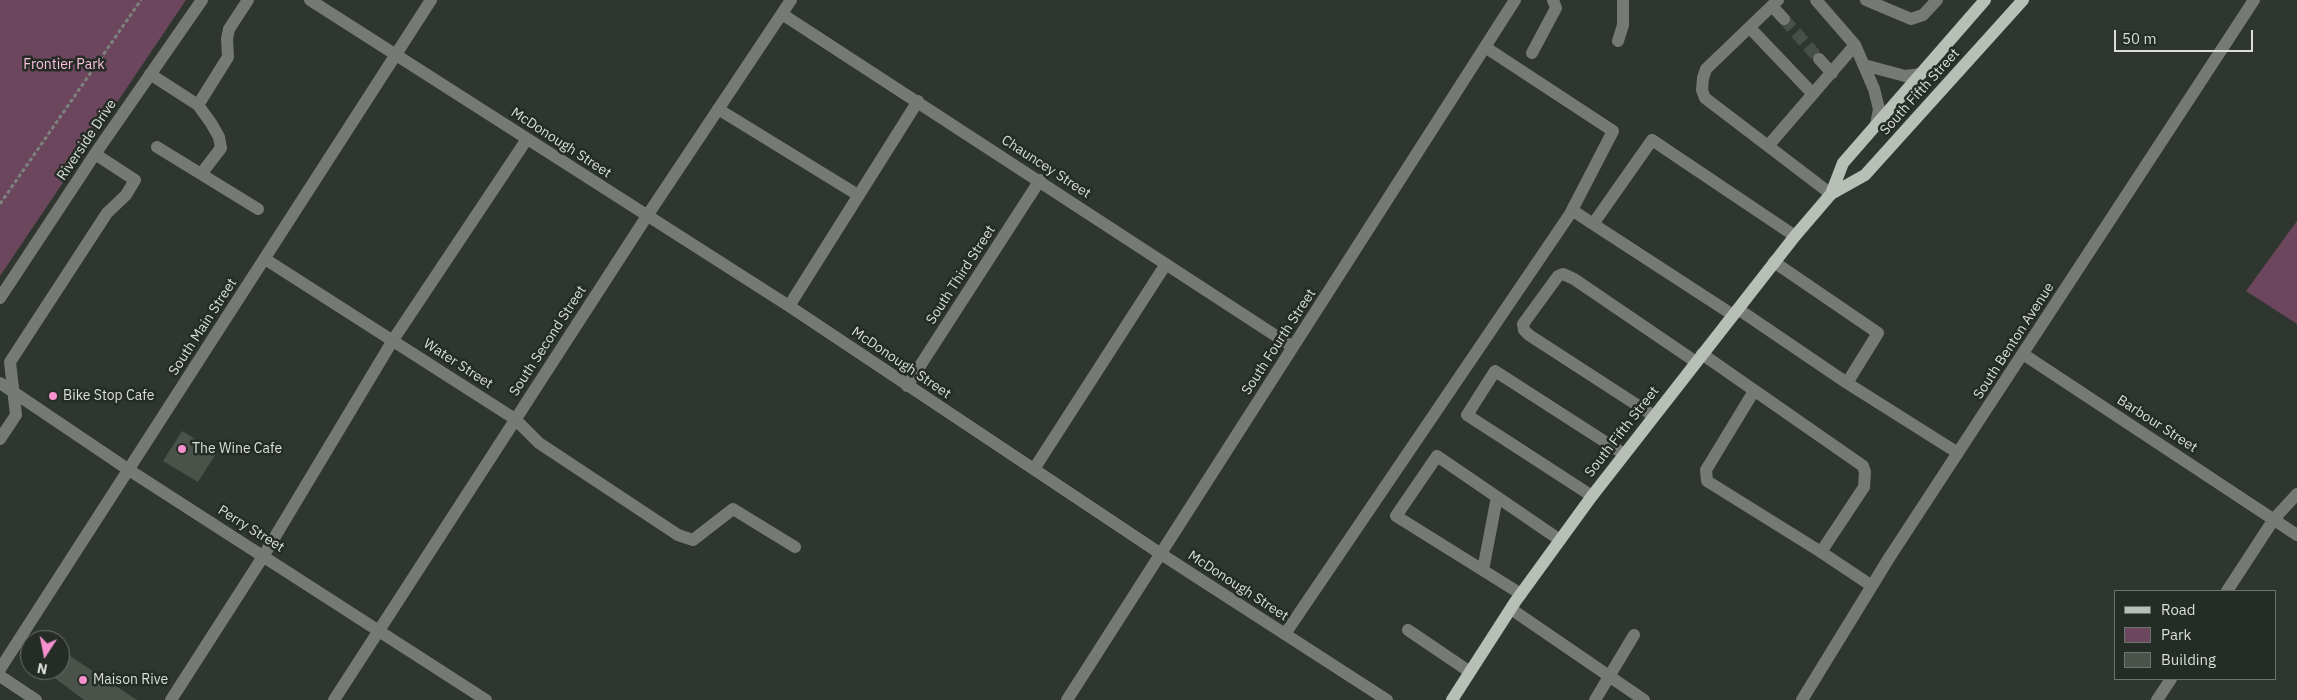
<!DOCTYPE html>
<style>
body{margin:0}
#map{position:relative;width:2297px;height:700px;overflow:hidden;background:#2f362f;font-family:"IBM Plex Sans",sans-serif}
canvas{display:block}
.legend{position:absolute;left:2114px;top:590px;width:162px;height:90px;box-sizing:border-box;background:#252c25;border:1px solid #6d736d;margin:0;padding:6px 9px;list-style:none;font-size:15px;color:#d9ded9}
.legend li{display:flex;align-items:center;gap:10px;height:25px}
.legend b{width:25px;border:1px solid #6d736d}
.north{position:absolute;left:20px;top:630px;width:50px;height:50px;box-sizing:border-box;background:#252c25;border:1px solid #6d736d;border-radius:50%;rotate:191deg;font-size:14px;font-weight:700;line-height:20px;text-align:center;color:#d9ded9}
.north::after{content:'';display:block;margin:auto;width:18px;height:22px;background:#f790ce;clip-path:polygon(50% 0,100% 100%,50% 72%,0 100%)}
.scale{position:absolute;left:2114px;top:30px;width:139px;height:22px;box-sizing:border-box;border:2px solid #d9ded9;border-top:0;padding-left:6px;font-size:15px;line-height:18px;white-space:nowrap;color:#d9ded9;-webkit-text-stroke:4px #252c25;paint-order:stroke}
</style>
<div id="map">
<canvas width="2297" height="700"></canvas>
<ul class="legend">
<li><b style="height:6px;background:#b8bfb7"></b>Road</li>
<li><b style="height:14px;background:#6c465c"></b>Park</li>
<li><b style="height:14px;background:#4a524a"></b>Building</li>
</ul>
<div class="north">N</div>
<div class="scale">50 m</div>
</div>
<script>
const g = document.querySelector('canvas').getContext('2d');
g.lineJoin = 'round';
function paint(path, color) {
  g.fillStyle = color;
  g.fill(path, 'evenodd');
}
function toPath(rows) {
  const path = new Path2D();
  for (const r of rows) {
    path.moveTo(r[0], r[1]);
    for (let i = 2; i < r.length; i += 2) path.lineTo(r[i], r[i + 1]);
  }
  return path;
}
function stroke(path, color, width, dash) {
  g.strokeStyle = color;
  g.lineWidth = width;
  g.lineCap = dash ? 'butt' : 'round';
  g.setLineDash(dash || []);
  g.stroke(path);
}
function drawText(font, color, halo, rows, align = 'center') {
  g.font = font + ' "IBM Plex Sans",sans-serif';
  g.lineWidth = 5;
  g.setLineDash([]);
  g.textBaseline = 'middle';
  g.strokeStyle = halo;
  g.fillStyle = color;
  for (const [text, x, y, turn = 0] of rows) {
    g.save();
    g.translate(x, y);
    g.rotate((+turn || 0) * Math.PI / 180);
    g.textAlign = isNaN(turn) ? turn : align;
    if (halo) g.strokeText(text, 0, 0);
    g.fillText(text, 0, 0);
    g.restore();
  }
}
const green = toPath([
 [0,0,186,0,0,276],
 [2297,221,2297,324,2246,291]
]);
const building = toPath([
 [182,431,217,452,198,482,163,461],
 [60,653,65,657,67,654,137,700,84,700,44,670,60,670]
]);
const minorTunnel = toPath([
 [1784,19,1819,59]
]);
const path = toPath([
 [0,204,141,0]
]);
const minor = toPath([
 [310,0,789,306,1161,554,1387,700],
 [1778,0,1706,69,1703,78,1702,90,1705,98,1831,194],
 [1816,0,1855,45,1874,89,1879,109,1876,125],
 [1866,0,1911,19,1923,15,1937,0],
 [1772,6,1784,19],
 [782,14,1293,347],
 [1750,28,1813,94],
 [1618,41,1623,25,1623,0],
 [1532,53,1556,8,1553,0],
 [1819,59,1832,73],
 [1864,65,1905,76,1921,74],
 [150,74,198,105],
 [718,109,858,195],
 [1768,146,1855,45],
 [157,147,258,209],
 [201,174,221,148,219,137,211,123,198,105,228,57,227,39,229,29,248,0],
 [1572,210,1593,224],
 [265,259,515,419,539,443,678,535,693,540,733,509,795,547],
 [0,298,95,154,202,0],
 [789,306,918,101],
 [1738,309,1847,383,1878,333,1774,262],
 [1733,315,1593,224,1652,140,1795,236],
 [1702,354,1863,466,1865,472,1864,487,1821,552,1872,586],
 [2023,354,2297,535],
 [0,383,129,470,486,700],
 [1847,383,1958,453],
 [907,386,1040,180],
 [1754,391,1706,470,1707,481,1821,552],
 [1654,416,1529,335,1524,330,1523,324,1558,276,1563,274,1574,279,1696,362],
 [0,439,16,415,10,362,107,213,126,195,135,180,95,154],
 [1034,469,1166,264],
 [1592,496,1467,415,1495,371,1624,454],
 [1483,570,1497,497],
 [2227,591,2274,519,2297,494],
 [1521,594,1396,516,1437,456,1560,540],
 [1511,609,1644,700],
 [1408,630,1470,672],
 [1285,634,1570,214,1613,131,1485,47],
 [0,669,431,0],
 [0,676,36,700],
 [171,700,264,555,393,340,527,139],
 [334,700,647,216,791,0],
 [1067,700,1515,0],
 [1595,700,1634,635],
 [1802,700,1889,558,2254,0],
 [2157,700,2171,679]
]);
const major = toPath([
 [1831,194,1843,163,1985,0],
 [1452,700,1515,602,1592,496,1795,236,1831,194,1865,175,2023,0]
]);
const markers = [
 [53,396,5,"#f790ce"],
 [182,449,5,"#f790ce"],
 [83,680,5,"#f790ce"]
];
const parkNames = [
 ["Frontier Park",64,65]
];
const streetNames = [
 ["South Fifth Street",1920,92,-48],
 ["Riverside Drive",87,140,-56],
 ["McDonough Street",561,143,33],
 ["Chauncey Street",1046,167,33],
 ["South Third Street",961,275,-57],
 ["South Main Street",203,327,-57],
 ["South Second Street",548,341,-57],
 ["South Benton Avenue",2014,341,-57],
 ["South Fourth Street",1279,342,-57],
 ["McDonough Street",901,363,34],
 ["Water Street",458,364,33],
 ["Barbour Street",2157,424,33],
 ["South Fifth Street",1622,432,-52],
 ["Perry Street",251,529,32],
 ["McDonough Street",1238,586,33]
];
const poiNames = [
 ["Bike Stop Cafe",63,396],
 ["The Wine Cafe",192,449],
 ["Maison Rive",93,680]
];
paint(green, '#6c465c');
paint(building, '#4a524a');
stroke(minorTunnel, '#484f48', 12, [12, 6]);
stroke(path, '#7c827c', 3, [4, 2.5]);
stroke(minor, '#767a76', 12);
stroke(major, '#b8bfb7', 12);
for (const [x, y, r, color] of markers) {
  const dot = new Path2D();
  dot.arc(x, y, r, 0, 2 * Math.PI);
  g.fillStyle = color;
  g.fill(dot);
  stroke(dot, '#252c25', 2);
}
drawText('14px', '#fbbee1', '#252c25', parkNames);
drawText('14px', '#d9ded9', '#252c25', streetNames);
drawText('14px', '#d9ded9', '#252c25', poiNames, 'left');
</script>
